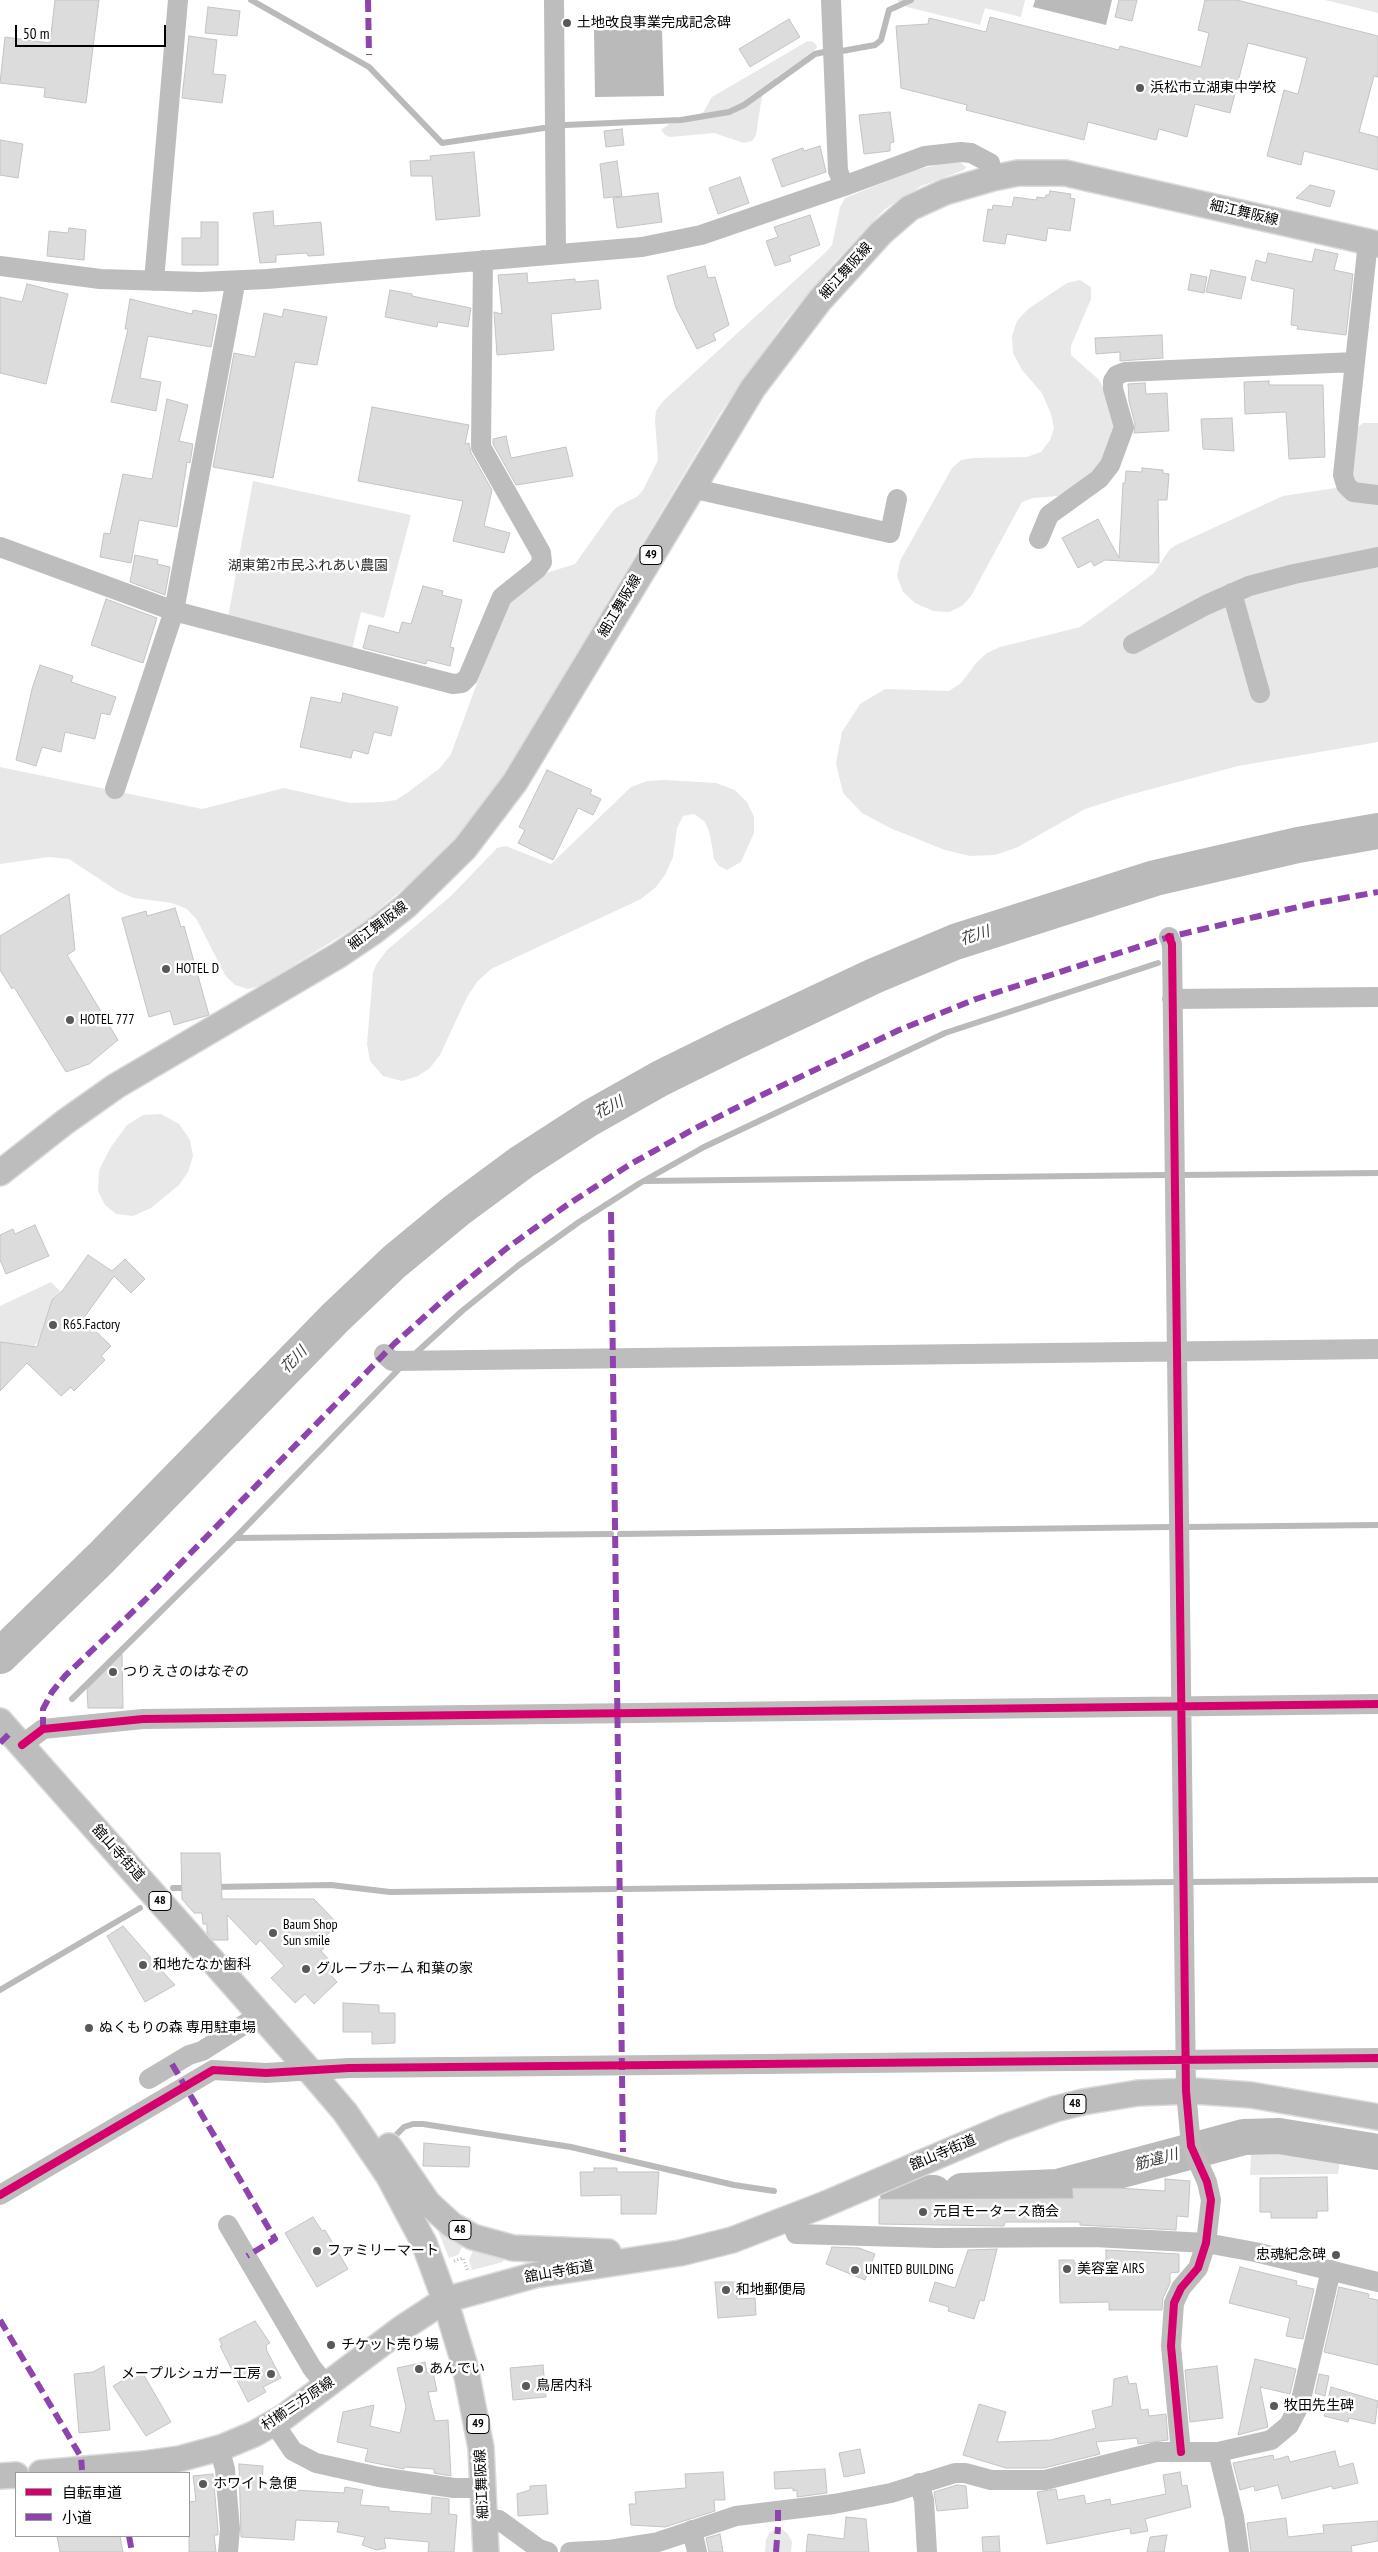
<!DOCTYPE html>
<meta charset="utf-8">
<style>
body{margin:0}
#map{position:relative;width:1378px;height:2552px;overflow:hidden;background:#fff;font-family:"PT Sans Narrow","Noto Sans JP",sans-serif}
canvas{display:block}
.legend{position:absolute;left:15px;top:2472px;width:175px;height:65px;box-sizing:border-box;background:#fff;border:1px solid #999;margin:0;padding:6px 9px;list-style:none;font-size:15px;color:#000}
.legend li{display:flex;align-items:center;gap:10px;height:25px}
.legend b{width:25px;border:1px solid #999}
.scale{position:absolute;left:15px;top:25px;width:151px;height:22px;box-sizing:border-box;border:2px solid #000;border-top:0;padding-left:6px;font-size:15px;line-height:18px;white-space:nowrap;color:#000;-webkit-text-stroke:4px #fff;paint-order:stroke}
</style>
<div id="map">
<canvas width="1378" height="2552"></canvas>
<ul class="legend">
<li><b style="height:6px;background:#d6006c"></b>自転車道</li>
<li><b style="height:6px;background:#8e44ad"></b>小道</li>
</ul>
<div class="scale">50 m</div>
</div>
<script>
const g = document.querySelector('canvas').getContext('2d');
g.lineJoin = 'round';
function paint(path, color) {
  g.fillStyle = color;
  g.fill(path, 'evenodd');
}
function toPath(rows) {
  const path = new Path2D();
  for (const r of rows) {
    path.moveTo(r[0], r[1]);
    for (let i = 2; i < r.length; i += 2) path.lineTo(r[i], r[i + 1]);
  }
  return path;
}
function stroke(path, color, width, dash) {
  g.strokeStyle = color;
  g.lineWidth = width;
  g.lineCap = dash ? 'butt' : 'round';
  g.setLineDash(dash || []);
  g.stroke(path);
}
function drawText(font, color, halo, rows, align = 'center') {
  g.font = font + ' "PT Sans Narrow","Noto Sans JP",sans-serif';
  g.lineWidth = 5;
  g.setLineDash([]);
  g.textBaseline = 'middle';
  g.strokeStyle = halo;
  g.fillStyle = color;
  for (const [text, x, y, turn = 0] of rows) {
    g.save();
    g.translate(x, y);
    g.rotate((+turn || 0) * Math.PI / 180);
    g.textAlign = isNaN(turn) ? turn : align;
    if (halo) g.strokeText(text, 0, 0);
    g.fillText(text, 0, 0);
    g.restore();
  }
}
const green = toPath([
 [897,0,1025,0,1021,17,985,8,980,25,907,7],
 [1326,0,1378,0,1378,13,1325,0],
 [811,41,815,43,817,47,814,51,777,77,762,96,756,135,752,141,744,143,714,133,670,137,665,135,661,130,669,124,693,120,704,111,712,97,806,42],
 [960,162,966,167,964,170,921,186,885,209,834,263,786,320,721,412,504,775,455,839,427,869,365,921,260,986,248,989,235,985,225,975,197,920,187,909,172,903,134,898,119,892,69,859,49,857,0,864,0,767,202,809,284,788,350,803,383,802,396,800,407,793,440,768,451,754,505,607,543,574,575,564,612,512,617,507,638,496,643,490,658,460,655,421,656,411,662,402,825,253,832,245,840,207,845,198,911,171,944,163],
 [1080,280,1091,287,1091,299,1071,346,1071,355,1098,379,1105,390,1116,426,1099,468,1070,490,1058,496,1033,498,1022,502,971,596,962,606,949,612,933,611,915,603,903,592,897,576,900,561,952,468,961,460,973,458,1027,457,1041,452,1050,440,1054,428,1051,414,1042,393,1022,370,1013,353,1012,336,1017,321,1028,309,1067,283],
 [1363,423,1378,423,1378,742,1238,766,1129,795,1085,809,1018,847,995,855,970,856,945,850,890,828,862,813,843,793,836,763,842,732,860,704,885,689,949,691,961,683,977,662,987,653,1000,647,1080,627,1153,574,1170,549,1176,545,1283,496,1342,487,1357,428],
 [253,481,411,515,384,618,361,612,352,649,228,617],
 [665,780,716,783,735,790,747,802,754,817,754,833,741,862,727,870,719,866,714,859,710,834,705,822,694,814,683,816,677,828,673,857,665,875,656,887,641,899,491,969,477,982,467,997,440,1055,430,1068,418,1076,402,1081,383,1076,370,1061,367,1044,373,973,376,965,387,950,452,895,497,848,506,846,551,864,631,787,647,781],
 [161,1114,179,1124,190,1140,193,1156,188,1172,179,1185,151,1208,133,1216,116,1214,105,1205,98,1191,99,1170,111,1147,127,1125,143,1115],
 [51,1282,60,1291,52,1300,38,1342,34,1346,0,1342,0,1306],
 [1267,2141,1341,2153,1338,2174,1250,2175,1251,2155,1199,2155,1245,2143],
 [443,2229,464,2243,458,2255,449,2258,438,2231],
 [474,2248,504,2256,503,2262,472,2270,469,2260],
 [780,2528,788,2534,792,2542,791,2552,765,2552,766,2540,770,2532]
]);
const water = toPath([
 [1035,0,1112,0,1106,25,1033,7],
 [662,29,664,96,595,97,594,30]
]);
const stream = toPath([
 [251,0,369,67,442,143,544,128],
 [842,51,875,45,881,40,889,10,911,0],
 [565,125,681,120,729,112,744,105,815,54,824,52],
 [1182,1175,1378,1173],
 [645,1181,1167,1175],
 [417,1352,462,1311,519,1265,579,1222,640,1183,704,1147,945,1033,1158,963],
 [1186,1527,1378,1525],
 [620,1534,1171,1527],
 [235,1538,611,1534],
 [72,1699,235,1538,398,1370],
 [1191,1882,1378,1880],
 [214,1887,331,1885,390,1892,615,1889],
 [173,1888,189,1888],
 [624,1889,1176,1882],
 [0,1990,140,1908],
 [397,2134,404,2127,413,2124,423,2124,571,2147,734,2185,774,2191]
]);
const river = toPath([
 [0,1656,101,1558,335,1318,394,1262,457,1210,522,1162,590,1118,661,1078,734,1042,874,976,955,942,1155,878,1298,845,1378,831],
 [962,2191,1058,2187,1244,2137,1279,2136,1378,2152],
 [898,2194,934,2193]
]);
const building = toPath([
 [55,0,99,0,86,103,44,97,45,88,0,83,5,37,50,43,55,0],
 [1119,0,1137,0,1132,21,1115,17,1119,0],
 [1205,0,1237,0,1378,36,1378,77,1374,76,1359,132,1378,137,1378,170,1304,151,1301,165,1267,156,1284,90,1298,94,1307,58,1248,43,1230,113,1195,104,1187,137,1159,129,1156,140,1088,122,1084,140,966,110,967,105,901,88,896,26,928,24,929,18,986,32,990,17,1119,50,1120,46,1201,67,1209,33,1198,30,1205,0],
 [208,7,240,11,237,36,205,33,208,7],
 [789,19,800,37,750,67,739,49,789,19],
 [189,36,217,40,213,74,226,75,222,103,182,98,189,36],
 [890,112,894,142,890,143,890,151,864,154,859,115,890,112],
 [622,129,624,145,606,147,604,131,622,129],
 [0,140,23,144,18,178,0,175,0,140],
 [820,146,826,172,782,187,772,159,803,148,804,151,820,146],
 [474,152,480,216,436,220,432,176,411,176,410,161,431,160,430,156,474,152],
 [617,161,622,196,604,198,600,164,617,161],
 [740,177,749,203,718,214,709,188,740,177],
 [1310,185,1335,191,1330,207,1296,198,1310,185],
 [1050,191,1071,194,1070,198,1075,199,1070,231,1048,228,1046,241,1007,234,1005,244,983,241,988,209,992,210,993,205,1012,207,1014,197,1036,200,1037,197,1045,198,1046,195,1049,195,1050,191],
 [658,193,662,222,617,228,613,198,658,193],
 [273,211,274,226,321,222,324,255,308,256,307,253,276,255,276,262,260,263,253,213,273,211],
 [810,215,820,245,789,256,791,261,775,266,766,241,778,237,774,227,810,215],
 [201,222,218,222,218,265,182,265,182,238,201,238,201,222],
 [69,228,86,230,84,260,47,256,49,231,68,233,69,228],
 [1315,249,1338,254,1334,270,1353,274,1346,335,1297,329,1298,326,1291,325,1294,289,1251,280,1256,260,1266,263,1268,253,1312,262,1315,249],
 [705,266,708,278,715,277,729,325,713,334,716,340,697,349,676,308,667,276,705,266],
 [1211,270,1246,277,1241,299,1206,292,1211,270],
 [527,273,528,283,575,279,575,282,598,280,601,309,551,314,554,350,497,355,494,312,502,314,498,275,527,273],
 [1191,274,1207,277,1204,293,1188,290,1191,274],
 [27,284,68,294,46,384,0,373,0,297,22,302,27,284],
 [390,290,412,294,412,296,471,308,468,327,438,322,437,327,385,317,390,290],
 [130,299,192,314,193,310,217,315,211,347,148,336,140,378,161,382,156,411,111,402,128,329,125,329,130,299],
 [284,309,327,317,317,365,295,362,273,478,213,467,234,353,255,357,264,313,282,317,284,309],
 [1162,335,1163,358,1120,361,1120,352,1096,354,1095,338,1162,335],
 [1269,381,1269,385,1323,385,1325,457,1289,459,1286,412,1245,414,1244,382,1269,381],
 [1145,383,1146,394,1167,393,1169,431,1134,433,1135,424,1129,401,1128,384,1145,383],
 [167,399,188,405,179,441,193,444,190,463,187,462,177,527,139,520,131,563,100,557,104,533,110,534,123,474,152,479,167,399],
 [372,407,469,425,465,444,469,443,471,453,492,490,484,526,510,533,504,553,453,541,463,501,358,481,372,407],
 [1232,418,1234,451,1203,449,1201,419,1232,418],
 [506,436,511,458,566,447,573,476,516,485,493,444,493,439,506,436],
 [1142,468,1163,470,1163,473,1169,474,1167,500,1158,500,1159,563,1105,560,1094,566,1091,561,1078,568,1062,538,1098,519,1119,558,1123,483,1125,483,1126,471,1142,472,1142,468],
 [135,555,158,560,157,564,170,567,165,595,130,582,135,555],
 [423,586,443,591,442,595,462,600,450,647,454,648,450,666,427,660,426,664,363,648,369,625,399,633,402,622,411,624,423,586],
 [106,599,157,618,143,663,91,645,106,599],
 [40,665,73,676,71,682,116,697,110,715,101,713,95,739,65,732,61,752,42,747,36,766,16,760,32,689,40,665],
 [343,693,398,707,391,736,374,732,368,754,353,750,351,758,300,747,311,697,341,703,343,693],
 [547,770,592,790,590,794,601,799,593,815,578,808,553,860,518,843,525,830,519,827,547,770],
 [69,894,75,950,67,955,118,1040,89,1064,66,1072,14,987,12,989,0,970,0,936,69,894],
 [175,908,181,927,184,926,209,1015,174,1025,170,1011,149,1017,122,918,146,911,147,916,175,908],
 [35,1225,49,1256,6,1274,0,1260,0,1235,13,1229,15,1234,35,1225],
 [88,1255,112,1271,125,1259,145,1279,131,1293,114,1276,83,1319,111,1346,101,1356,105,1360,74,1391,71,1387,61,1396,27,1363,0,1391,0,1342,37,1347,52,1300,63,1290,88,1255],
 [122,1654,123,1708,88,1708,87,1689,122,1654],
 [181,1853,220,1853,222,1899,314,1899,338,1924,319,1943,324,1948,321,1951,335,1966,328,1972,337,1982,314,2004,305,1994,295,2003,271,1978,284,1966,260,1940,256,1945,227,1915,228,1940,213,1940,207,1933,207,1924,203,1924,202,1913,194,1913,182,1899,181,1853],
 [123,1926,152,1959,161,1964,163,1972,175,1985,145,2002,107,1936,123,1926],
 [343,2003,379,2005,379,2013,395,2013,395,2043,372,2044,372,2032,343,2032,343,2003],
 [424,2143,470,2147,469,2167,423,2166,424,2143],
 [594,2168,617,2168,617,2172,659,2172,656,2214,621,2214,621,2195,581,2196,580,2172,594,2172,594,2168],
 [1327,2177,1328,2211,1317,2211,1317,2218,1271,2218,1271,2212,1260,2212,1260,2178,1327,2177],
 [1165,2179,1190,2181,1188,2217,1177,2216,1176,2230,1080,2225,1080,2222,1005,2222,1004,2226,879,2224,879,2199,1073,2198,1072,2188,1118,2188,1165,2191,1165,2179],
 [313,2217,322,2231,325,2230,348,2269,317,2287,285,2233,313,2217],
 [832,2247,859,2248,875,2254,865,2280,826,2264,832,2247],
 [997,2249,984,2301,980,2300,974,2319,948,2311,949,2307,929,2301,935,2282,955,2288,968,2250,997,2249],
 [1106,2250,1179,2254,1179,2272,1170,2273,1170,2283,1163,2298,1162,2310,1109,2310,1109,2302,1060,2303,1059,2260,1074,2260,1074,2263,1106,2262,1106,2250],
 [1240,2267,1297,2281,1296,2285,1314,2289,1303,2339,1286,2336,1290,2318,1229,2303,1240,2267],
 [715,2282,736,2282,737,2299,755,2298,756,2315,718,2318,715,2282],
 [1339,2287,1369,2294,1368,2298,1378,2300,1378,2365,1324,2352,1339,2287],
 [255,2321,270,2343,266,2345,267,2351,281,2378,263,2387,266,2392,248,2402,220,2346,222,2345,219,2339,255,2321],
 [1255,2359,1296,2369,1290,2394,1260,2387,1268,2427,1238,2435,1255,2359],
 [425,2362,427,2373,433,2372,437,2391,428,2392,435,2421,448,2420,451,2476,434,2473,434,2469,404,2467,404,2469,365,2461,368,2449,337,2442,343,2412,374,2405,370,2426,400,2433,406,2407,397,2368,425,2362],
 [543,2365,546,2397,513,2400,510,2368,543,2365],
 [104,2366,110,2430,79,2433,74,2374,93,2372,104,2366],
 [1217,2366,1223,2418,1190,2422,1185,2370,1217,2366],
 [141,2370,171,2422,146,2436,113,2386,141,2370],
 [1319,2374,1329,2376,1325,2396,1315,2393,1319,2374],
 [1127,2376,1129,2384,1136,2383,1141,2410,1148,2409,1149,2416,1166,2414,1168,2440,1138,2444,1137,2438,1096,2442,1100,2454,1044,2468,1006,2468,963,2455,979,2404,1006,2412,997,2442,1051,2440,1096,2428,1092,2411,1112,2406,1114,2379,1127,2376],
 [1331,2387,1378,2401,1375,2424,1349,2418,1348,2422,1324,2416,1331,2387],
 [860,2449,865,2473,844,2477,839,2453,860,2449],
 [1335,2451,1339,2467,1353,2463,1358,2483,1333,2489,1332,2486,1282,2499,1278,2485,1255,2491,1254,2486,1240,2490,1233,2463,1273,2455,1274,2460,1288,2456,1290,2462,1335,2451],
 [239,2464,263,2466,262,2488,344,2493,345,2487,363,2490,360,2505,389,2507,389,2511,431,2514,432,2497,449,2499,449,2514,457,2515,454,2552,428,2552,429,2542,384,2538,386,2548,377,2550,362,2545,365,2537,337,2532,339,2522,296,2520,294,2540,241,2537,239,2464],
 [825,2469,827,2493,797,2497,797,2490,793,2491,793,2488,775,2489,774,2472,825,2469],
 [723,2472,725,2500,714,2500,715,2511,665,2527,631,2525,629,2504,636,2504,635,2492,686,2488,685,2474,723,2472],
 [1180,2472,1182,2486,1187,2485,1191,2507,1145,2519,1148,2531,1131,2534,1130,2528,1047,2544,1037,2492,1056,2489,1058,2500,1084,2495,1086,2504,1110,2499,1111,2505,1166,2494,1163,2475,1180,2472],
 [213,2474,218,2529,218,2535,214,2535,216,2552,189,2552,189,2502,196,2501,193,2476,213,2474],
 [546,2485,548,2514,518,2516,517,2494,530,2490,530,2486,546,2485],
 [957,2485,966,2486,968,2508,937,2511,934,2492,957,2485],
 [846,2517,866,2519,869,2552,806,2552,808,2534,844,2539,846,2517],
 [1286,2518,1288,2537,1324,2533,1323,2525,1378,2521,1378,2541,1351,2546,1352,2552,1251,2552,1247,2523,1286,2518],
 [720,2534,723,2552,709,2552,706,2538,720,2534],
 [1167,2535,1164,2552,1147,2552,1150,2537,1167,2535],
 [57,2536,120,2536,123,2552,60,2552,57,2536],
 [999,2536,1000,2552,983,2552,982,2537,999,2536]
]);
const path = toPath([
 [454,2261,463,2258,468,2271]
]);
const minor = toPath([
 [554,0,556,254],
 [831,0,838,171,844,186],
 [0,266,100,279,200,282,267,279,642,247,701,235,844,186,925,156,961,152,971,153,990,163,993,178],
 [154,281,178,0],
 [1355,362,1343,475,1346,485,1353,492,1378,495],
 [691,488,890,533,897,499],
 [1039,539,1049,515,1099,479,1110,465,1124,427,1113,389,1113,381,1117,375,1125,372,1355,362,1368,242],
 [0,547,174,611,453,684,462,683,468,677,502,597,537,569,542,562,541,553,481,447,483,260],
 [1232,593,1260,693],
 [1133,644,1206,605,1249,586,1294,574,1378,557],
 [115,789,174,611,234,290,233,281],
 [1169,937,1172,944,1186,2091,1191,2146,1207,2182,1211,2200,1206,2243,1198,2268,1181,2288,1174,2303,1171,2346,1181,2452],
 [1172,999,1378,997],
 [384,1354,392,1361,1378,1349],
 [22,1745,43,1729,143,1719,1378,1704],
 [149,2079,189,2055,202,2051,261,2014],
 [0,2195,213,2070,266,2073,349,2068,1378,2058],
 [790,2218,796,2234,936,2238,1094,2237,1206,2243,1255,2252,1378,2282],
 [228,2225,312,2368,327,2386],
 [274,2423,293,2451,316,2463,379,2477,454,2488,483,2488],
 [219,2448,225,2469,230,2529,228,2552],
 [1218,2452,1234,2517,1239,2552],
 [919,2483,924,2500,927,2552],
 [484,2519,499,2520,539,2549,548,2552],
 [692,2530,697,2552],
 [570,2552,608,2550,658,2542,736,2516,834,2504,891,2493,955,2473,965,2473,991,2480,1045,2480,1156,2452,1218,2452,1271,2440,1289,2425,1300,2404,1331,2270]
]);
const major = toPath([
 [0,1173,65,1122,116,1086,339,955,373,932,406,906,465,848,515,782,753,388,820,300,881,233,910,208,945,192,993,178,1018,173,1065,173,1378,244],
 [0,1721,310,2071,345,2112,388,2175,424,2243,445,2300,465,2366,481,2448,486,2552],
 [389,2146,428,2203,452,2225,473,2237,513,2248,608,2252],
 [41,2473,143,2464,179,2459,223,2447,254,2434,284,2417,401,2329,445,2300,535,2275,680,2253,732,2240,823,2205,1003,2128,1055,2109,1083,2102,1138,2093,1194,2091,1251,2095,1378,2117],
 [0,2476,16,2475]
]);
const quiet = toPath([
 [368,0,369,55],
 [611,1212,623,2152],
 [43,1729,43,1709,52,1692,65,1676,144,1601,394,1344,449,1295,507,1248,567,1205,629,1165,694,1129,760,1096,899,1030,976,999,1169,937,1311,904,1378,892],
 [0,1743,10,1733],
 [172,2064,275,2239,247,2256],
 [0,2320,81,2457,82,2470],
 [778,2510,778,2521],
 [129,2536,132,2552],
 [776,2552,778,2527]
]);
const cycleway = toPath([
 [1169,937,1172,944,1186,2091,1191,2146,1207,2182,1211,2200,1206,2243,1198,2268,1181,2288,1174,2303,1171,2346,1181,2452],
 [22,1745,43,1729,143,1719,1378,1704],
 [0,2195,213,2070,266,2073,349,2068,1378,2058]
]);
const markers = [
 [567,23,5,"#595959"],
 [1140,88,5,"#595959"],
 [166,969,5,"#595959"],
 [70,1020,5,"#595959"],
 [53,1325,5,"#595959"],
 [113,1672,5,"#595959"],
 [273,1933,5,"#595959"],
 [143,1965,5,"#595959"],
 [306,1969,5,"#595959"],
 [89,2028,5,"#595959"],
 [923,2212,5,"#595959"],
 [317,2251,5,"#595959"],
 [1336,2255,5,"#595959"],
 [1067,2269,5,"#595959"],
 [855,2270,5,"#595959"],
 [726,2290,5,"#595959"],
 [331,2345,5,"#595959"],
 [419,2369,5,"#595959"],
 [271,2374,5,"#595959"],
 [526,2386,5,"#595959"],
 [1274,2406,5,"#595959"],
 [203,2484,5,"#595959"]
];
const shields = [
 [651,555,22],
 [160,1901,22],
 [1075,2104,22],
 [460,2230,22],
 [478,2424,22]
];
const shieldNames = [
 ["49",651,555],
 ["48",160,1901],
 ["48",1075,2104],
 ["48",460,2230],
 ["49",478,2424]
];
const poiNames = [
 ["土地改良事業完成記念碑",577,23],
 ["浜松市立湖東中学校",1150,88],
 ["HOTEL D",176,969],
 ["HOTEL 777",80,1020],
 ["R65.Factory",63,1325],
 ["つりえさのはなぞの",123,1672],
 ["Baum Shop",283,1925],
 ["Sun smile",283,1941],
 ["和地たなか歯科",153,1965],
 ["グループホーム 和葉の家",316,1969],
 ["ぬくもりの森 専用駐車場",99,2028],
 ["元目モータース商会",933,2212],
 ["ファミリーマート",327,2251],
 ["忠魂紀念碑",1326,2255,"right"],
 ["美容室 AIRS",1077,2269],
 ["UNITED BUILDING",865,2270],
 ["和地郵便局",736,2290],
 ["チケット売り場",341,2345],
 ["あんでい",429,2369],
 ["メープルシュガー工房",261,2374,"right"],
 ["鳥居内科",536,2386],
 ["牧田先生碑",1284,2406],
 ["ホワイト急便",213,2484]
];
const streetNames = [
 ["細江舞阪線",1244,213,13],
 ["細江舞阪線",846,271,-48],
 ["細江舞阪線",620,606,-59],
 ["細江舞阪線",378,926,-37],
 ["舘山寺街道",118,1853,48],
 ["舘山寺街道",943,2153,-23],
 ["舘山寺街道",559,2272,-10],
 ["村櫛三方原線",298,2404,-34],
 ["細江舞阪線",482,2484,-93]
];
const parkNames = [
 ["湖東第2市民ふれあい農園",308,566]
];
const waterNames = [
 ["花川",975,936,-18],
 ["花川",609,1108,-28],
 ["花川",294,1360,-46],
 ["筋違川",1156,2160,-15]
];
paint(green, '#e8e8e8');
paint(water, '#bababa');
stroke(stream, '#bababa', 6);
stroke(river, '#bababa', 36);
paint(building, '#dcdcdc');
stroke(building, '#c4c4c4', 1);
stroke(major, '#dbdbdb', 28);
stroke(path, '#b8b8b8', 3, [1, 2.5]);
stroke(minor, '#bdbdbd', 20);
stroke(major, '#bdbdbd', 25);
stroke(quiet, '#8e44ad', 6, [12, 6]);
stroke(cycleway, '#d6006c', 8);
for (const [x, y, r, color] of markers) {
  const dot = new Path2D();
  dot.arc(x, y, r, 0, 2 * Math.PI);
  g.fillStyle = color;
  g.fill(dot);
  stroke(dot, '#fff', 2);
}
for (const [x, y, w] of shields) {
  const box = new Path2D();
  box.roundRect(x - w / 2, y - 9.5, w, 19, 4);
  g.fillStyle = '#fff';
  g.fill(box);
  stroke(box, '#000', 1);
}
drawText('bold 12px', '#000', null, shieldNames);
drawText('14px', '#000', '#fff', poiNames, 'left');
drawText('14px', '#000', '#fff', streetNames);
drawText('14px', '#2d2d2d', '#fff', parkNames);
drawText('italic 15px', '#3e3e3e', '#fff', waterNames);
</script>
